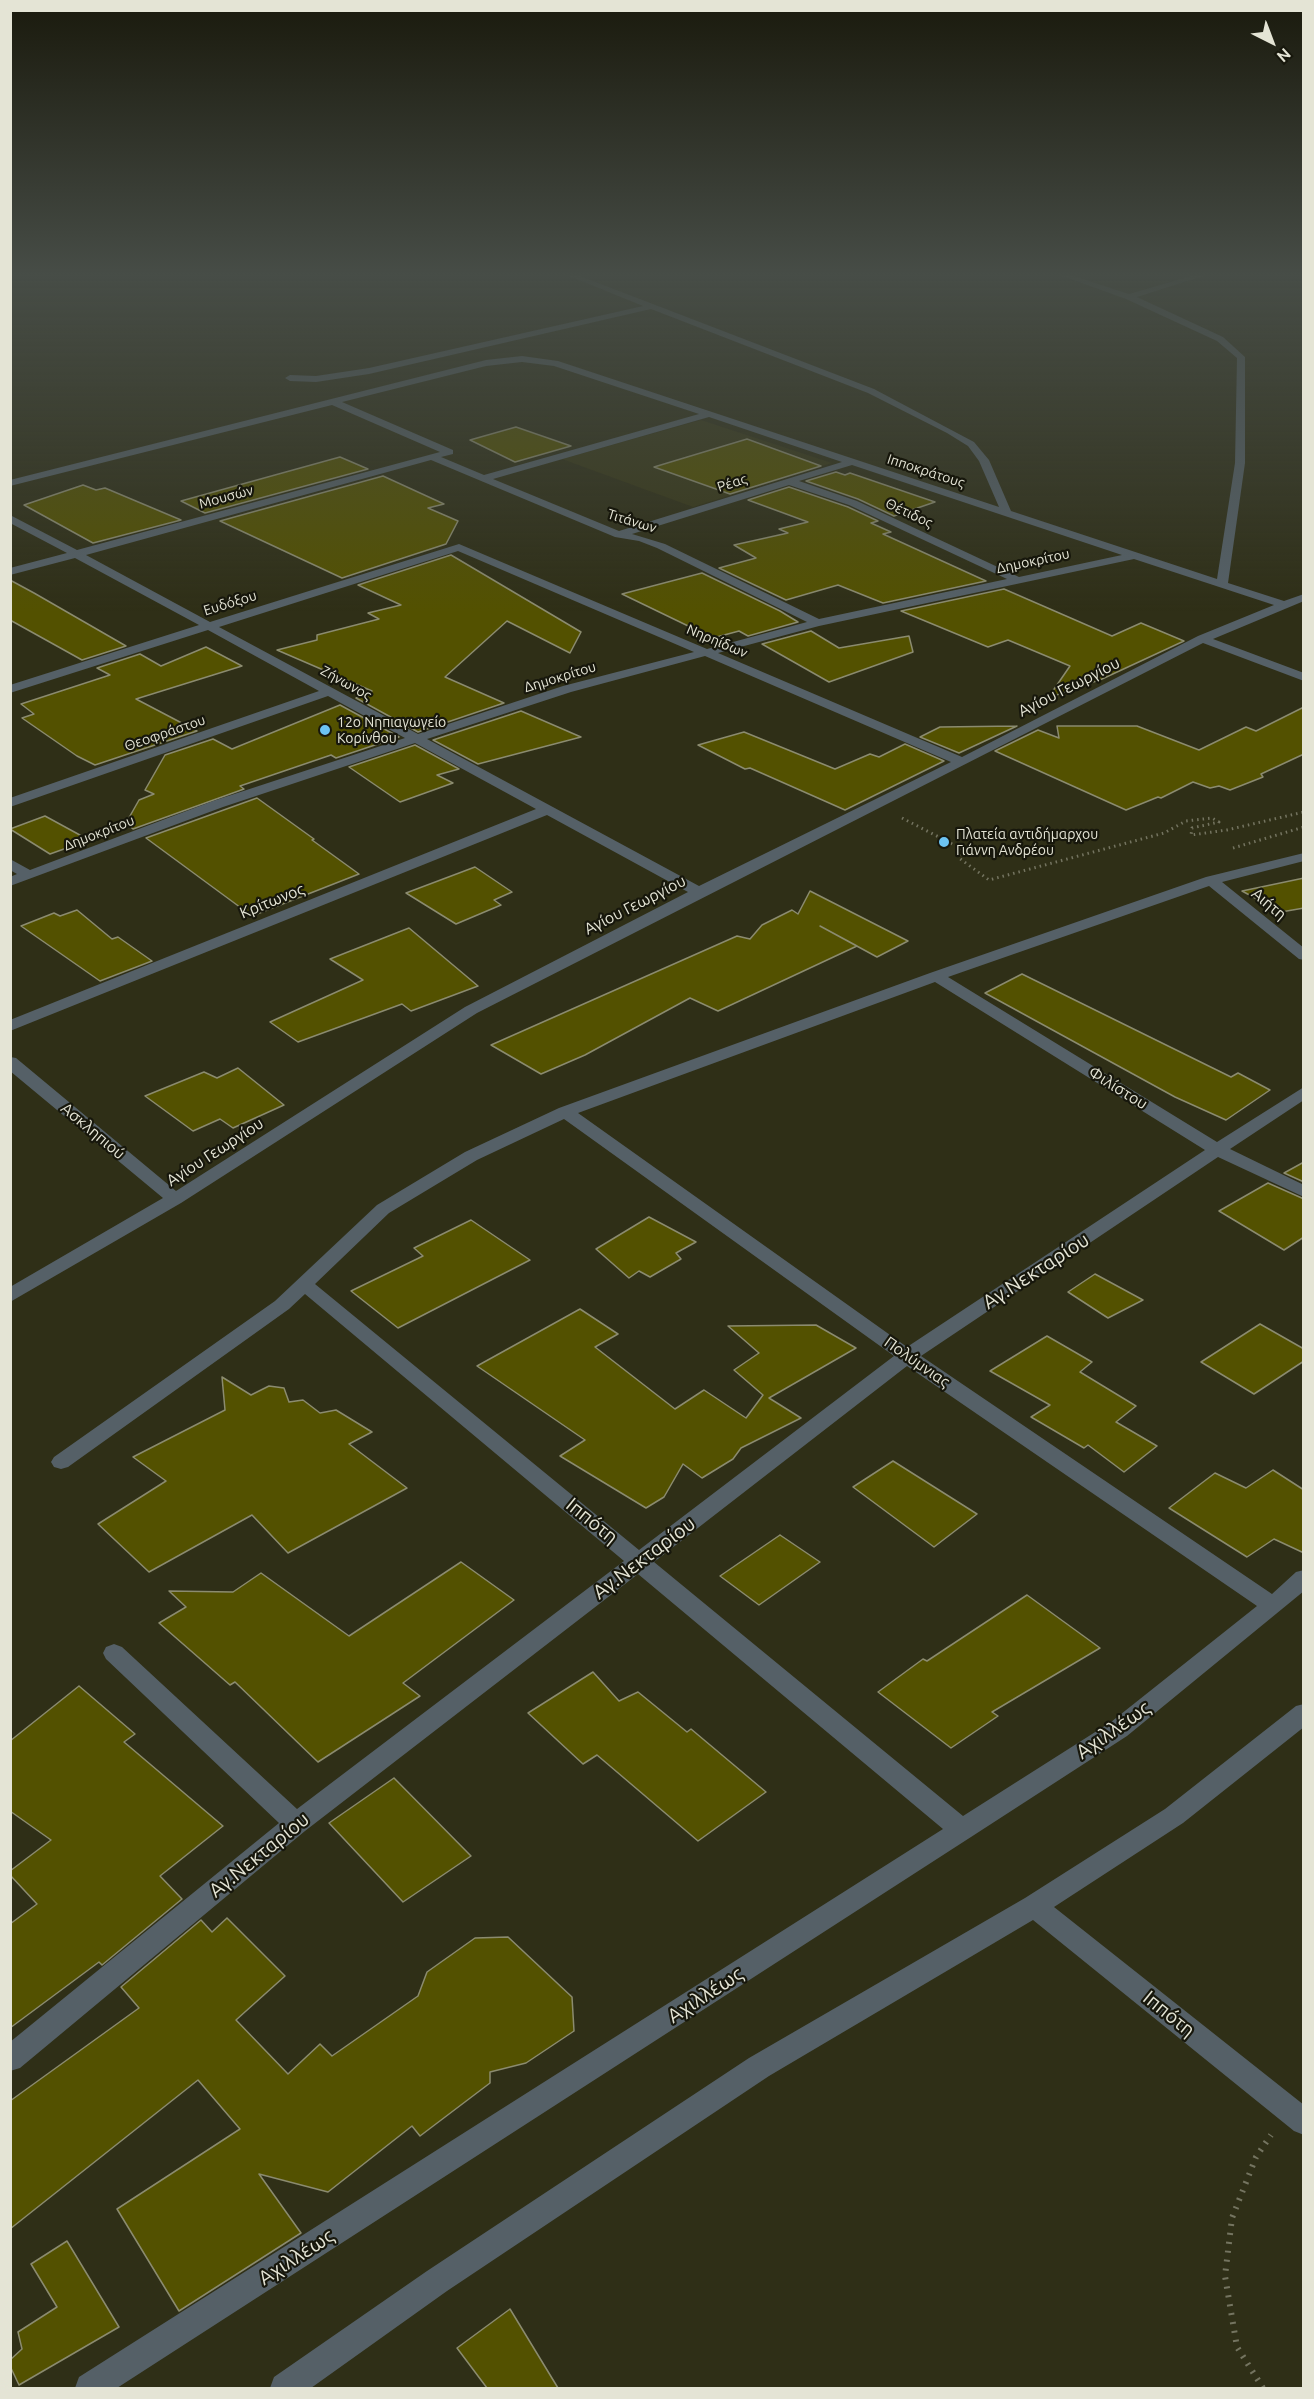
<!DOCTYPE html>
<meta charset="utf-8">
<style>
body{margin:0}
#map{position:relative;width:1314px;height:2399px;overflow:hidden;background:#2f2f17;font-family:Ubuntu,sans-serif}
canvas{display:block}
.frame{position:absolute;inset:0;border:12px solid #e4e4d5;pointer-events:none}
.north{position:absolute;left:1242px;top:12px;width:60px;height:60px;-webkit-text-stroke:4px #17170c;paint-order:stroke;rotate:138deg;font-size:16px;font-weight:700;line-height:24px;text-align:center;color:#e4e4d5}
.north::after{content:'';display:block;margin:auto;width:21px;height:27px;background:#e4e4d5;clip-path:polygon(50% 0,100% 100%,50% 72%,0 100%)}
</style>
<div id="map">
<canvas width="1314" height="2399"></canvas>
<div class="frame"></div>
<div class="north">N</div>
</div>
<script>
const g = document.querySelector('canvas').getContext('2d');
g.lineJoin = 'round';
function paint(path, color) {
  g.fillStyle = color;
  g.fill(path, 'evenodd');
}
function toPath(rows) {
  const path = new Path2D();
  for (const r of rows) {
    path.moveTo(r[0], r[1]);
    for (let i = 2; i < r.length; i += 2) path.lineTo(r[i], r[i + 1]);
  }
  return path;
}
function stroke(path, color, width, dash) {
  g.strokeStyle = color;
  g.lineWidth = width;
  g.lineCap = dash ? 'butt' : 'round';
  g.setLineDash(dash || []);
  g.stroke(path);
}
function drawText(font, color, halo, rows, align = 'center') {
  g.font = font + ' Ubuntu,sans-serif';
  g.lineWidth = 4.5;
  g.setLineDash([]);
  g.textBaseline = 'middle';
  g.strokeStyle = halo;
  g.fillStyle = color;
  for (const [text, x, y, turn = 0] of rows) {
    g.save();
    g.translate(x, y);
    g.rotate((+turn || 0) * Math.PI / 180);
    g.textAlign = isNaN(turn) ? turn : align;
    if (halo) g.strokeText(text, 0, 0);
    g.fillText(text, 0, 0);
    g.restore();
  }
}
const built = toPath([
 [701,420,832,463,693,507,562,459]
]);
const building = toPath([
 [516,427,571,446,515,462,470,440,516,427],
 [747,439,821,466,730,494,654,467,747,439],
 [340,457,368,469,205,513,181,501,340,457],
 [836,472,845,475,850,473,935,502,894,516,858,499,806,481,836,472],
 [383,476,444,504,428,508,458,521,446,544,342,578,220,521,383,476],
 [83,485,96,490,105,488,181,520,93,543,24,505,83,485],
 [789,487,848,507,878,521,871,523,891,532,883,534,986,581,883,603,838,585,786,600,719,568,756,558,734,545,788,533,779,529,808,522,748,500,789,487],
 [451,555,581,632,570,653,507,621,445,677,504,703,418,732,356,698,372,691,277,650,317,640,317,635,379,619,368,613,401,605,358,585,451,555],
 [702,573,780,611,798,622,748,636,739,631,713,638,622,594,702,573],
 [10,580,34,593,126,646,82,660,10,620,10,580],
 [1004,589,1112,636,1141,623,1184,641,1102,679,1048,698,1070,666,1008,640,988,647,901,611,1004,589],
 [811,631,839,648,909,636,913,652,829,682,762,644,811,631],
 [206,647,242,666,136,699,197,731,95,765,77,756,22,718,34,714,21,704,110,675,97,668,140,654,161,666,206,647],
 [340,705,399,737,336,758,331,755,240,786,244,789,133,829,126,823,139,800,154,794,145,790,165,755,213,739,232,749,340,705],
 [1304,707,1304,754,1261,774,1263,777,1230,790,1219,786,1210,788,1193,782,1161,798,1158,797,1126,810,995,751,1038,730,1059,738,1057,726,1137,726,1199,750,1246,727,1256,731,1304,707],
 [521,711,581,737,478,764,433,740,521,711],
 [1017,726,959,753,920,737,940,727,1017,726],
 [744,732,835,769,870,754,879,757,905,744,944,761,845,810,750,768,745,769,698,745,744,732],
 [415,745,459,769,437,775,453,783,400,802,349,767,415,745],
 [257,798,314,839,312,840,359,874,252,916,146,838,257,798],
 [45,816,89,840,50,854,10,829,45,816],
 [475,867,512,892,494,900,501,905,456,924,406,893,475,867],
 [1304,878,1304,908,1281,912,1242,891,1304,878],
 [810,891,908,941,877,957,820,926,857,946,718,1011,690,998,585,1055,541,1074,491,1045,737,936,750,939,762,925,792,910,798,914,810,891],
 [77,910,112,939,118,937,152,961,100,981,21,926,54,913,60,916,77,910],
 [409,928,478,986,411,1011,402,1004,298,1042,270,1022,363,980,330,959,409,928],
 [1022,974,1231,1077,1238,1073,1270,1090,1226,1120,1175,1097,985,993,1022,974],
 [238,1068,284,1105,233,1128,220,1119,193,1131,145,1096,204,1072,217,1078,238,1068],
 [1304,1162,1304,1182,1284,1173,1304,1162],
 [1268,1183,1304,1199,1304,1237,1284,1250,1219,1211,1268,1183],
 [649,1217,696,1242,676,1253,681,1259,650,1277,639,1271,629,1278,596,1249,649,1217],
 [471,1220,530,1260,398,1328,351,1291,423,1256,414,1248,471,1220],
 [1095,1274,1143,1300,1108,1318,1068,1292,1095,1274],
 [580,1309,618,1334,595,1347,675,1409,704,1390,746,1418,763,1395,734,1370,759,1353,728,1326,816,1325,856,1348,769,1398,801,1418,741,1448,733,1459,702,1478,683,1464,664,1497,646,1508,560,1456,585,1440,477,1366,580,1309],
 [1260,1324,1304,1349,1304,1361,1254,1394,1201,1362,1260,1324],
 [1047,1336,1092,1362,1080,1372,1136,1406,1116,1422,1157,1446,1124,1472,1088,1445,1084,1448,1031,1417,1050,1405,990,1371,1047,1336],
 [222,1377,251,1395,269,1386,284,1388,289,1402,303,1400,320,1413,336,1410,372,1432,349,1444,407,1488,288,1553,252,1515,149,1572,98,1524,166,1481,133,1457,225,1410,222,1377],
 [893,1461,977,1514,934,1547,853,1487,893,1461],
 [1273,1470,1304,1490,1304,1553,1274,1539,1247,1557,1169,1508,1215,1473,1246,1488,1273,1470],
 [780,1535,820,1562,759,1605,720,1576,780,1535],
 [461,1562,514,1600,403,1683,420,1696,318,1762,235,1682,230,1685,159,1623,186,1607,169,1591,233,1592,261,1573,349,1636,461,1562],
 [1027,1595,1100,1648,992,1712,998,1716,951,1748,878,1692,923,1659,927,1661,1027,1595],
 [593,1672,619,1701,638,1692,687,1732,691,1729,766,1792,698,1841,597,1755,583,1764,528,1713,593,1672],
 [79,1686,135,1734,124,1742,223,1826,160,1876,182,1899,102,1965,99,1962,10,2028,10,1924,37,1904,10,1875,10,1871,51,1840,10,1811,10,1741,79,1686],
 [394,1778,471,1856,403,1902,329,1823,394,1778],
 [227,1918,285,1976,236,2020,288,2074,320,2044,332,2056,418,1996,427,1972,475,1938,508,1937,572,1997,574,2031,526,2063,490,2072,490,2083,420,2136,412,2126,328,2192,259,2174,301,2233,179,2311,117,2209,240,2129,198,2080,10,2229,10,2101,139,2008,121,1987,201,1920,212,1932,227,1918],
 [67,2241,119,2327,19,2385,10,2366,10,2360,22,2349,18,2332,57,2307,31,2264,67,2241],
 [510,2309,558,2388,487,2388,457,2348,510,2309]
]);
const pathFar1 = toPath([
 [902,818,960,848,959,858,989,880,1164,833,1186,821,1212,818,1219,822,1192,828,1191,835,1227,830,1304,812],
 [1233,848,1304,827]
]);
const path = toPath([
 [1263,2388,1237,2347,1225,2276,1232,2218,1256,2157,1271,2135]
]);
const minor = toPath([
 [569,276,580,276,874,389,974,442,989,460,1011,511,1217,579,1235,463,1237,358,1217,341,1126,299,1062,276,1074,276,1129,294,1191,276,1203,276,1137,297,1223,337,1245,357,1245,463,1228,583,1284,601,1304,594,1304,601,1213,639,1304,673,1304,681,1203,643,477,1013,181,1203,10,1302,10,1287,163,1198,10,1071,10,1057,16,1058,176,1191,465,1007,688,892,547,815,10,1031,10,1020,536,809,415,743,223,807,10,886,10,877,17,874,10,870,10,859,30,870,213,801,405,738,328,696,10,807,10,798,319,691,208,630,10,693,10,685,199,625,75,558,10,575,10,568,67,553,10,523,10,515,77,550,440,452,332,405,10,486,10,480,486,360,522,356,558,361,999,507,979,461,968,446,947,433,868,393,651,309,369,374,316,382,290,381,285,378,290,375,316,376,369,368,643,306,569,276],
 [522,362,554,366,699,414,484,475,441,457,453,454,453,450,342,402,486,366,522,362],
 [709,417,842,462,619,531,493,479,709,417],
 [431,460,615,537,639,541,657,548,807,622,707,649,459,544,210,622,86,555,431,460],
 [852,465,1122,555,1019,577,857,501,799,481,852,465],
 [789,485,849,505,1007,579,819,619,665,544,632,534,789,485],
 [458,551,694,652,563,686,418,734,219,627,458,551],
 [1134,559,1274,605,1198,636,962,757,718,653,819,626,1134,559],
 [705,656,951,762,699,886,427,739,571,692,705,656],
 [1304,853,1304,861,1222,882,1304,948,1304,960,1299,959,1209,886,948,977,1217,1142,1304,1087,1304,1100,1230,1149,1304,1185,1304,1197,1218,1157,921,1356,1272,1594,1296,1572,1304,1570,1304,1591,1127,1736,971,1837,117,2388,75,2388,79,2377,943,1829,638,1574,305,1831,20,2068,10,2071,10,2042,279,1823,106,1659,103,1653,106,1647,114,1644,122,1647,297,1809,624,1561,305,1294,289,1309,68,1467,61,1469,54,1467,51,1462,54,1457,275,1301,377,1205,465,1152,559,1108,930,973,1206,877,1304,853],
 [935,982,1205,1150,907,1347,578,1113,935,982],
 [564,1119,894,1356,639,1550,315,1284,389,1213,477,1160,564,1119],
 [907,1366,1257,1606,1111,1722,963,1816,654,1562,907,1366],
 [1304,1704,1304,1727,1183,1823,1054,1907,1304,2105,1304,2135,1294,2131,1033,1920,769,2076,447,2291,311,2388,270,2388,274,2377,427,2271,749,2058,1025,1898,1165,1809,1296,1706,1304,1704]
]);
const markers = [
 [325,730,6,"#6cc3f2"],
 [944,842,6,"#6cc3f2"]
];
const farStreetnames = [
 ["Ιπποκράτους",926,471,18],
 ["Ρέας",732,483,-18],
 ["Μουσών",226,497,-15],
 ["Θέτιδος",909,513,25],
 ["Τιτάνων",632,521,17],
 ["Δημοκρίτου",1033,561,-12],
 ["Ευδόξου",230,603,-17],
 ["Νηρηίδων",717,641,23],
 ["Δημοκρίτου",560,677,-17],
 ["Ζήνωνος",346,683,29],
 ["Θεοφράστου",165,733,-19],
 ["Δημοκρίτου",99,833,-21]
];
const farPoinames = [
 ["12ο Νηπιαγωγείο",337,722],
 ["Κορίνθου",337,738],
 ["Πλατεία αντιδήμαρχου",956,834],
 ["Γιάννη Ανδρέου",956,850]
];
const streetNames = [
 ["Αγίου Γεωργίου",1069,687,-27],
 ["Κρίτωνος",272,901,-22],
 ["Αιήτη",1269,904,40],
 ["Αγίου Γεωργίου",635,905,-27],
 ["Φιλίστου",1118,1088,32],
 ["Ασκληπιού",93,1131,40],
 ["Αγίου Γεωργίου",215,1152,-33],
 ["Πολύμνιας",917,1362,35]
];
const nearStreetnames = [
 ["Αγ.Νεκταρίου",1036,1271,-33],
 ["Ιππότη",592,1521,39],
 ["Αγ.Νεκταρίου",644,1558,-37],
 ["Αχιλλέως",1113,1730,-35],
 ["Αγ.Νεκταρίου",259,1855,-39],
 ["Αχιλλέως",705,1995,-33],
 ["Ιππότη",1169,2014,39],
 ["Αχιλλέως",296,2257,-33]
];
paint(built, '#373717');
paint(building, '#535100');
stroke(building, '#8b8b6f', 1.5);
stroke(pathFar1, '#747460', 3, [1.5, 4]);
stroke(path, '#747460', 6, [2, 7]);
paint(minor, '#556067');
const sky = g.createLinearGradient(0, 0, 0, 612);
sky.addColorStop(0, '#1a1a0d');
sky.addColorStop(0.45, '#474d47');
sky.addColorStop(1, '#474d4700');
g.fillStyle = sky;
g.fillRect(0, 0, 1314, 612);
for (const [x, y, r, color] of markers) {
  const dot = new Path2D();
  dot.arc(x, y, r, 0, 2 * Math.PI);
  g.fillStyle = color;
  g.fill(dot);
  stroke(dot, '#17170c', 2);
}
drawText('14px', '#e4e4d5', '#17170c', farStreetnames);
drawText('14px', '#e4e4d5', '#17170c', farPoinames, 'left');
drawText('16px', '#e4e4d5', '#17170c', streetNames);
drawText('20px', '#e4e4d5', '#17170c', nearStreetnames);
</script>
